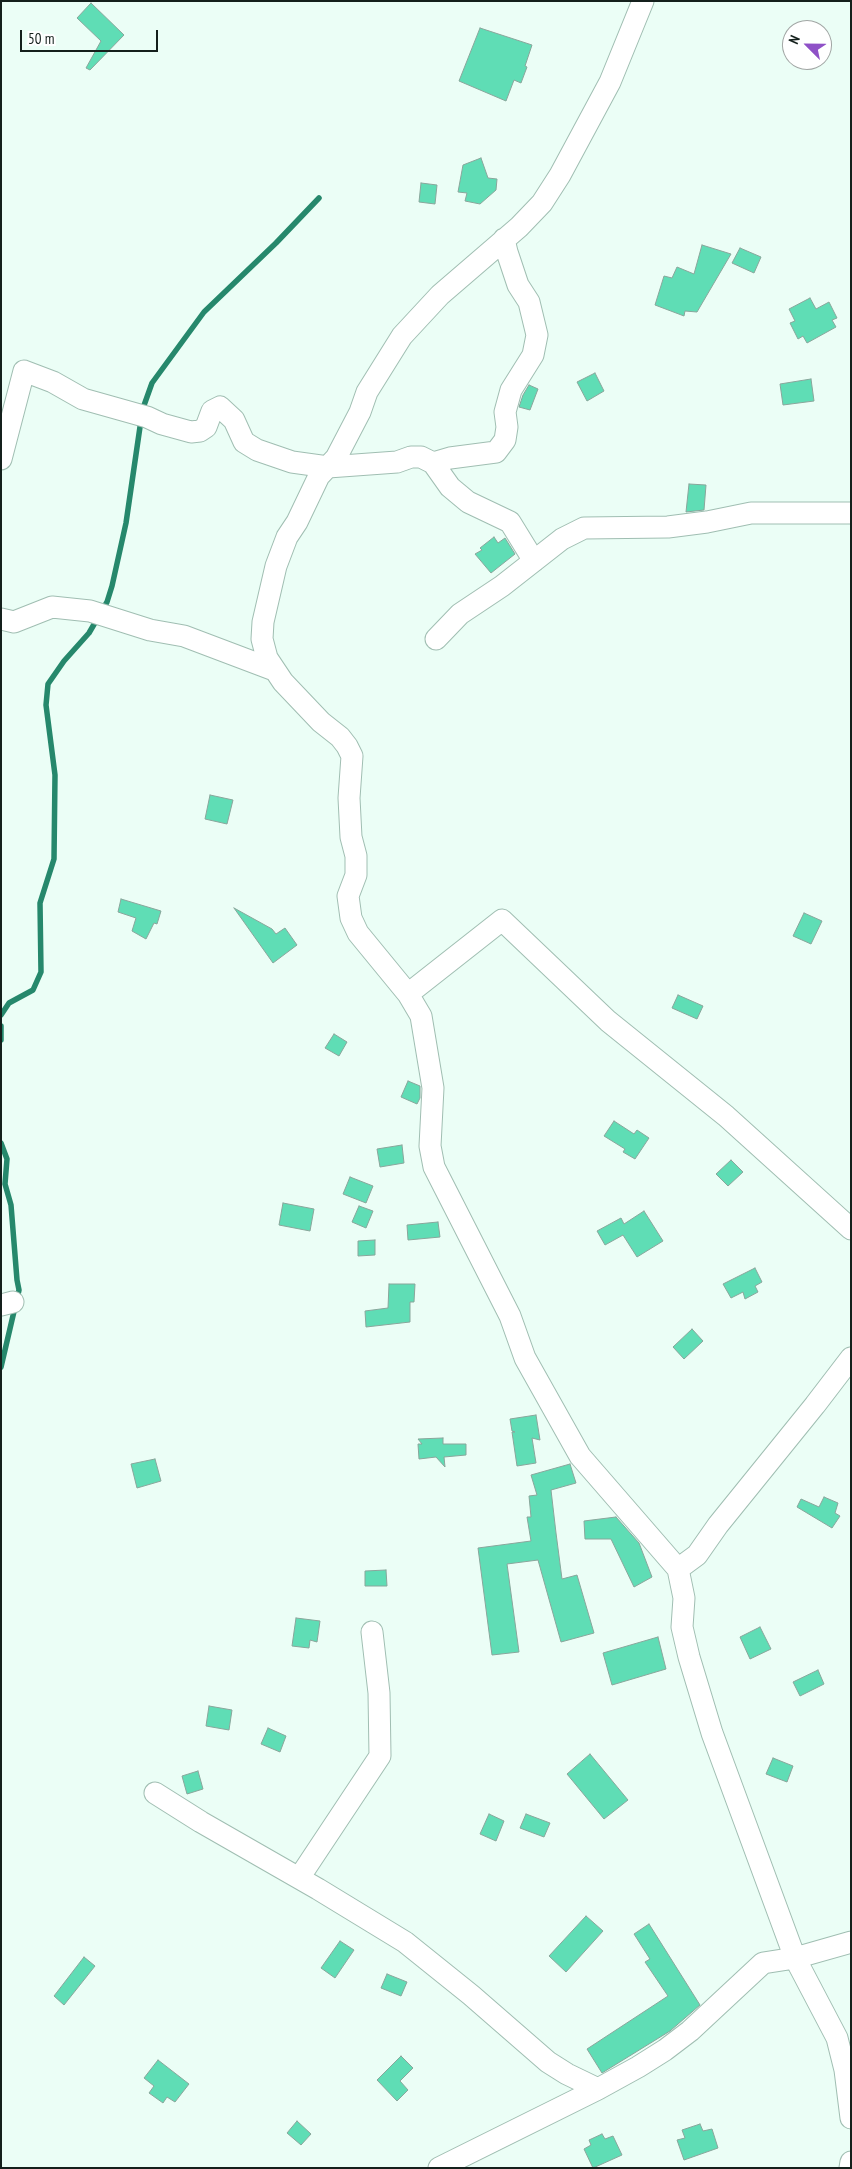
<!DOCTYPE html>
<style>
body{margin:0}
#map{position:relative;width:852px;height:2169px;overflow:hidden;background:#ebfef6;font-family:"PT Sans Narrow",sans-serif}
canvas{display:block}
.frame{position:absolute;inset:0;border:2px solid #14201c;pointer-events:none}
.north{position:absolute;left:782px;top:20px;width:50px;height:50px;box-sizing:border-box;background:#fff;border:1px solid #a1a6a4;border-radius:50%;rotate:293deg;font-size:14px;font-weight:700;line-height:20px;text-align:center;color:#14201c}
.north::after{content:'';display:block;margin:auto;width:18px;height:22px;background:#8f51c7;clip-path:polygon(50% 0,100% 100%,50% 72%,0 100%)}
.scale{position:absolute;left:20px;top:30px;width:138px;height:22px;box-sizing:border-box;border:2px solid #14201c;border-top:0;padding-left:6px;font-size:15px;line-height:18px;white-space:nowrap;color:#14201c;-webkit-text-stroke:4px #fff;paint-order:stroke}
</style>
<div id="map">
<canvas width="852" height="2169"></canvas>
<div class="frame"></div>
<div class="north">N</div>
<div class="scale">50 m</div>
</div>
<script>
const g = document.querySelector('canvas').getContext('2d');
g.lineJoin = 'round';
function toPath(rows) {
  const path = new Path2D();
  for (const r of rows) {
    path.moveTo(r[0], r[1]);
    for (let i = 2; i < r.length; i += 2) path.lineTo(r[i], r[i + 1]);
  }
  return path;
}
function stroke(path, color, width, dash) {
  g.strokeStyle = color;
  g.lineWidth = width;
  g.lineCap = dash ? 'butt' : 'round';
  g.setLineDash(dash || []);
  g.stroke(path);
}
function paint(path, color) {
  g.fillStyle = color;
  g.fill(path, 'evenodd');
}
const stream = toPath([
 [142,411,152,383,204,312,276,243,319,198],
 [1,1015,9,1003,33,990,41,972,40,903,54,859,55,775,46,705,48,684,64,661,89,633,107,602,112,586,126,523,141,420],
 [1,1026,1,1040],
 [1,1143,7,1159,5,1184,11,1205,17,1280,19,1290,1,1367]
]);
const building = toPath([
 [91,3,124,35,90,70,86,68,101,41,77,18,91,3],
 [480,28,532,45,525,66,527,67,521,83,514,80,506,101,459,81,480,28],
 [481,158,488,178,497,179,496,190,480,204,465,201,467,193,458,192,463,165,481,158],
 [421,183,437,185,435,204,419,202,421,183],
 [702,245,731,254,697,312,685,311,684,316,655,305,664,276,672,278,677,267,694,274,702,245],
 [740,248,761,257,754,273,732,263,740,248],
 [810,298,816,309,829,302,837,318,832,320,836,327,807,343,803,336,798,339,790,323,795,321,789,309,810,298],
 [595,373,604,391,587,401,577,382,595,373],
 [811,379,814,401,783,405,780,384,811,379],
 [529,385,538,389,530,410,519,407,523,395,529,385],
 [689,484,706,485,704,510,686,512,689,484],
 [494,537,498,543,505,538,515,554,491,573,475,554,482,550,480,548,494,537],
 [210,795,233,800,227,824,205,819,210,795],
 [121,899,161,911,157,924,154,923,146,939,132,931,136,918,118,912,121,899],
 [234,908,272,929,276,934,285,928,297,945,273,963,234,908],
 [804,913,822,921,811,944,793,936,804,913],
 [678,995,703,1006,697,1019,672,1008,678,995],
 [334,1034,347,1042,339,1056,325,1048,334,1034],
 [408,1081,420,1086,420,1098,417,1104,401,1097,408,1081],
 [614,1121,634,1134,637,1130,649,1138,635,1159,623,1152,625,1149,604,1136,614,1121],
 [402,1145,404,1163,380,1167,377,1149,402,1145],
 [731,1160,743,1172,728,1186,716,1174,731,1160],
 [350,1177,373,1186,366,1203,343,1194,350,1177],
 [283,1203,314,1209,310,1231,279,1225,283,1203],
 [359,1206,373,1211,366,1228,352,1222,359,1206],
 [644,1211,663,1241,637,1257,623,1235,605,1245,597,1231,621,1218,624,1224,644,1211],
 [438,1222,440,1237,408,1240,407,1225,438,1222],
 [375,1240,375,1255,358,1256,358,1241,375,1240],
 [755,1268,762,1282,755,1286,758,1292,745,1299,743,1292,731,1298,723,1284,755,1268],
 [389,1284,415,1284,414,1302,410,1302,410,1322,366,1327,365,1311,388,1308,389,1284],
 [692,1329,703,1341,684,1359,673,1347,692,1329],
 [536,1415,540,1440,532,1438,536,1463,517,1466,512,1432,515,1432,512,1431,510,1419,536,1415],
 [443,1438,443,1444,466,1444,466,1455,444,1457,445,1467,436,1457,419,1459,418,1444,422,1444,418,1439,443,1438],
 [155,1459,161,1481,137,1488,131,1464,155,1459],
 [570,1464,576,1483,551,1490,556,1533,562,1579,577,1575,594,1633,561,1642,538,1560,507,1564,519,1652,492,1655,478,1548,531,1541,527,1517,531,1517,529,1496,537,1495,531,1475,570,1464],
 [824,1497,838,1503,835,1513,840,1516,832,1528,797,1507,801,1499,819,1507,824,1497],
 [616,1517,639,1543,652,1577,634,1587,611,1539,585,1539,584,1521,616,1517],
 [386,1570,387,1586,365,1586,365,1571,386,1570],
 [296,1618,320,1621,317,1642,310,1640,309,1648,292,1646,296,1618],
 [760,1627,771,1649,750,1659,740,1637,760,1627],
 [658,1637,666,1669,612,1685,603,1653,658,1637],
 [818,1670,824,1684,800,1696,793,1682,818,1670],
 [209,1706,232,1710,229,1730,206,1726,209,1706],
 [268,1728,286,1736,280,1752,261,1744,268,1728],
 [590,1754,628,1800,604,1819,567,1774,590,1754],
 [773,1758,793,1766,787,1782,766,1774,773,1758],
 [198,1771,203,1789,187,1794,182,1776,198,1771],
 [489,1814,504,1821,496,1841,480,1834,489,1814],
 [526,1814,550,1823,544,1837,520,1828,526,1814],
 [586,1916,603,1931,566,1972,549,1956,586,1916],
 [649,1924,700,2005,670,2031,602,2073,587,2049,668,1996,645,1962,650,1959,634,1934,649,1924],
 [340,1941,354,1950,335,1978,321,1968,340,1941],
 [84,1957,95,1966,64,2005,54,1996,84,1957],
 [387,1974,407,1982,401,1996,381,1988,387,1974],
 [401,2056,413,2068,400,2081,408,2090,397,2101,377,2080,401,2056],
 [158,2060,189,2084,175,2102,167,2097,163,2103,149,2093,154,2086,144,2078,158,2060],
 [297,2121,311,2134,301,2145,287,2133,297,2121],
 [700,2124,703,2131,712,2129,718,2148,684,2160,677,2140,685,2138,682,2130,700,2124],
 [602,2134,605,2139,613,2136,622,2155,593,2168,584,2149,591,2145,589,2140,602,2134]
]);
const street = toPath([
 [643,1,610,82,560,175,542,203,519,227,440,295,402,336,367,392,360,412,336,458,319,476,297,522,287,537,276,566,263,622,262,639,267,658,283,682,321,722,340,737,347,746,352,756,349,798,351,837,356,856,356,875,348,896,351,918,358,933,408,994,421,1016,433,1088,430,1146,434,1167,510,1316,525,1358,580,1456,678,1569],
 [1,459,24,371,53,382,83,399,147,417,162,424,191,432,200,431,206,427,212,411,220,407,234,420,244,442,257,450,292,462,328,467,397,462,411,457,421,457,433,463,450,487,468,502,510,522,534,561],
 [433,463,450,458,496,452,505,440,507,427,505,412,511,390,533,355,537,335,529,302,518,285,507,252,504,239],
 [1,619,14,622,52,607,90,611,150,630,184,636,274,670],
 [436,639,460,614,502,586,562,539,584,528,668,527,707,522,751,513,851,513],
 [408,994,502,920,608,1021,726,1116,851,1229],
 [1,1305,13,1302],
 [851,1358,815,1405,718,1525,697,1555,678,1569,684,1598,682,1627,689,1657,712,1733,795,1958,837,2038,845,2070,851,2118],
 [155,1793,201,1822,318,1889,405,1942,471,1995,548,2062,567,2074,598,2089,638,2067,665,2050,690,2031,763,1963,795,1958,851,1942],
 [299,1878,380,1756,379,1693,372,1632],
 [439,2168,598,2089],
 [850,2168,851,2162]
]);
stroke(stream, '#26886c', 5.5);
paint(building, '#5fddb5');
stroke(building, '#89a69b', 1);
stroke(street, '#a0beb2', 23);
stroke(street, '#fff', 21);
</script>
